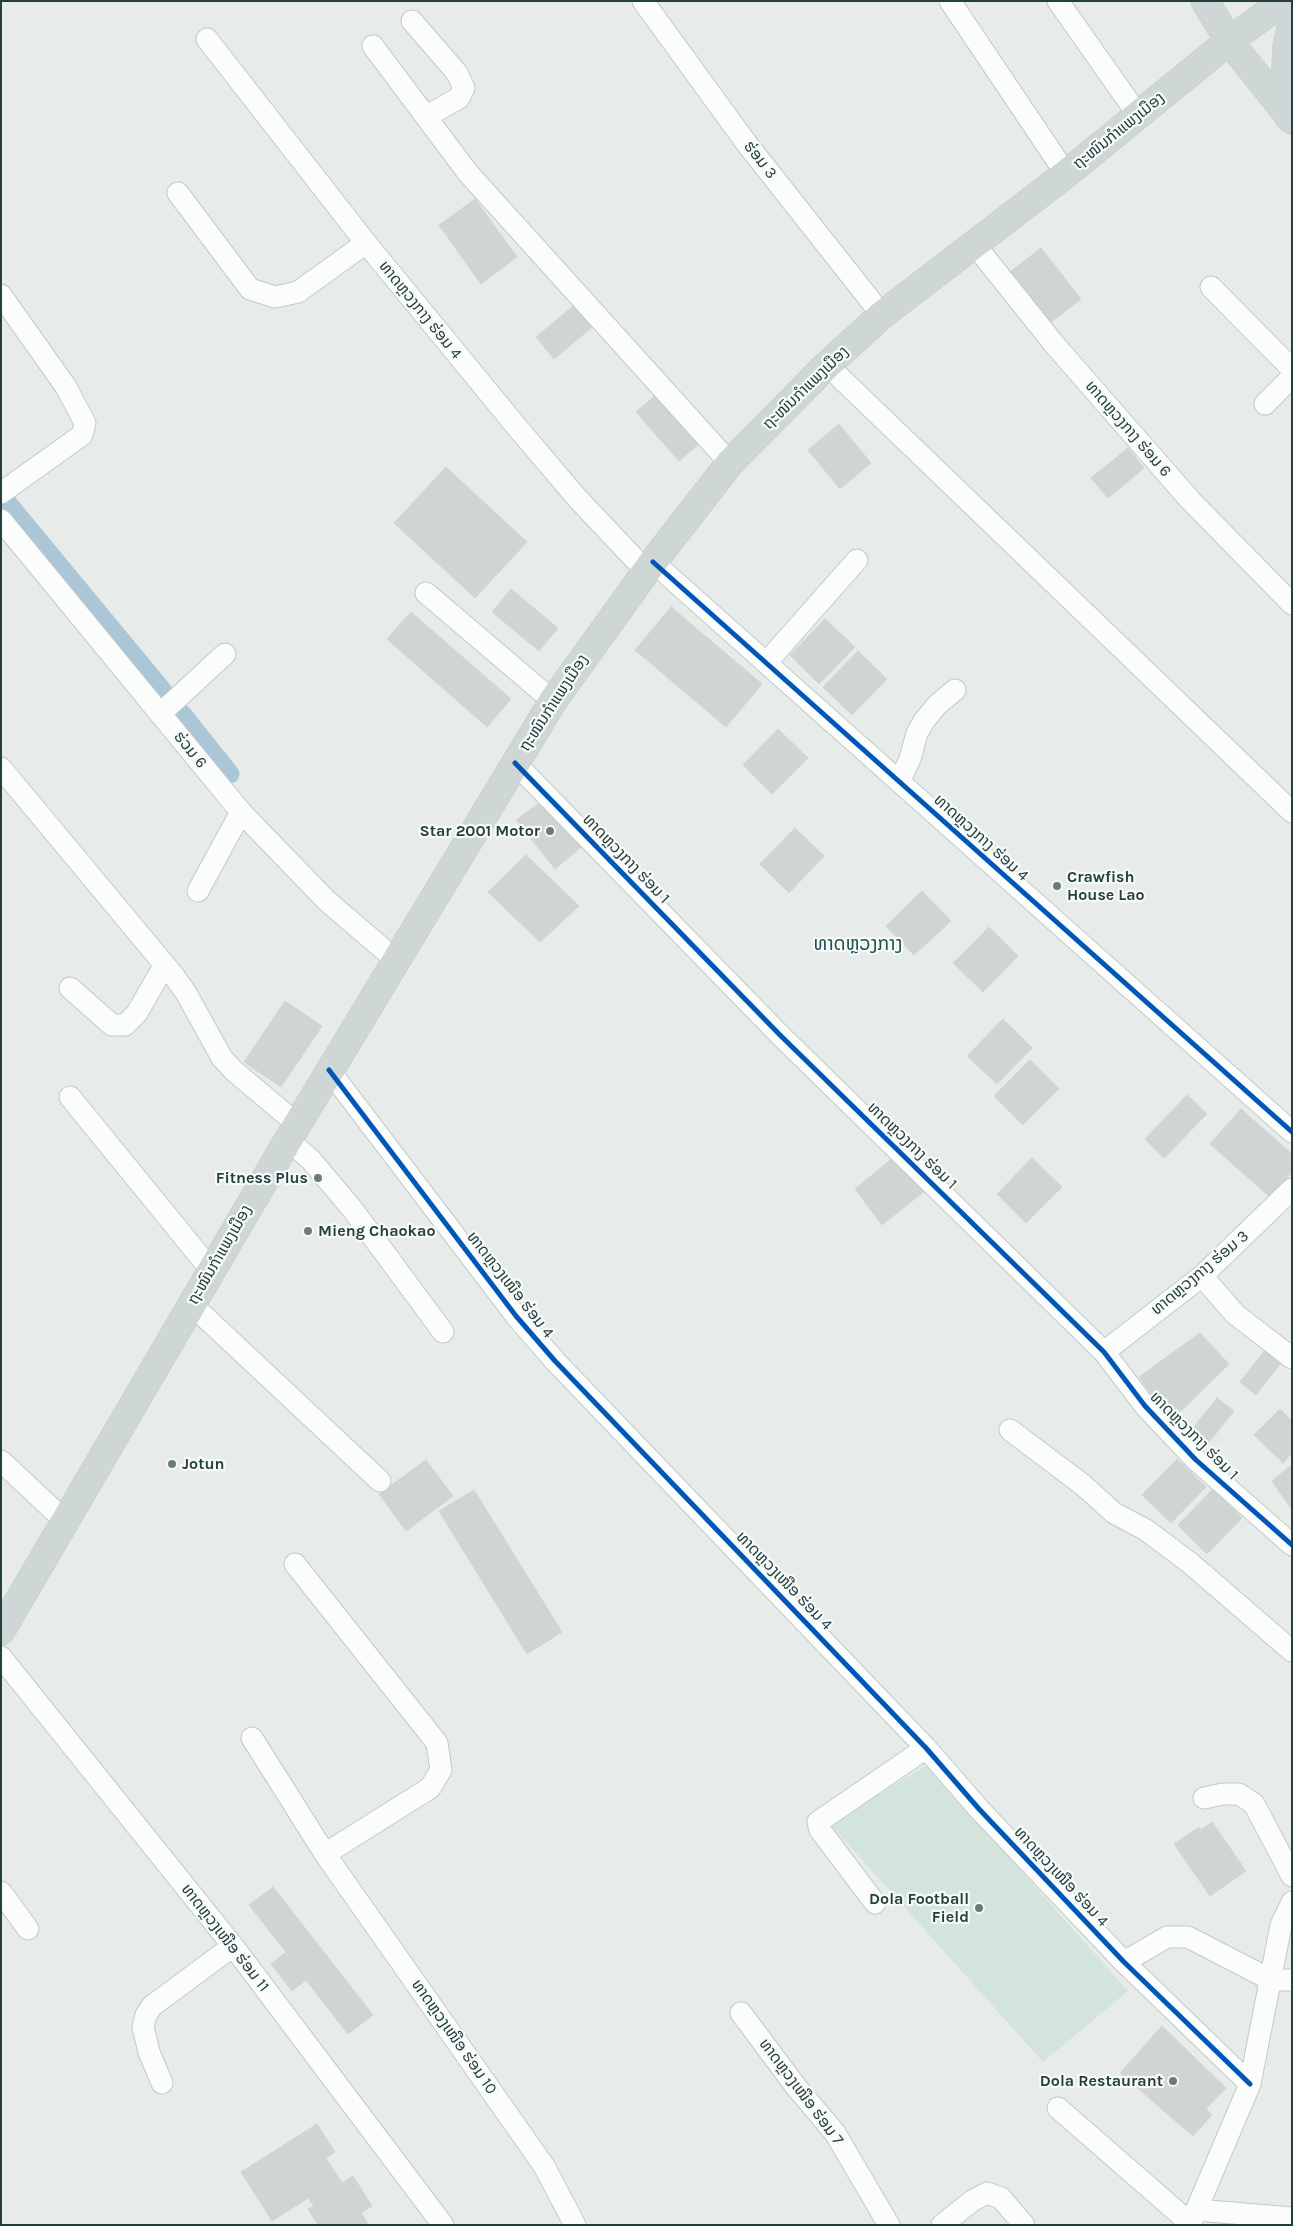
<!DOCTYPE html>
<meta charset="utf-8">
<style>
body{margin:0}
#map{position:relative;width:1293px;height:2226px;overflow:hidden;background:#e7eceb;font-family:Karla,sans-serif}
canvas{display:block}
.frame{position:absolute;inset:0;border:2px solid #253f3e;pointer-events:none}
</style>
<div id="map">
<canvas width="1293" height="2226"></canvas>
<div class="frame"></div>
</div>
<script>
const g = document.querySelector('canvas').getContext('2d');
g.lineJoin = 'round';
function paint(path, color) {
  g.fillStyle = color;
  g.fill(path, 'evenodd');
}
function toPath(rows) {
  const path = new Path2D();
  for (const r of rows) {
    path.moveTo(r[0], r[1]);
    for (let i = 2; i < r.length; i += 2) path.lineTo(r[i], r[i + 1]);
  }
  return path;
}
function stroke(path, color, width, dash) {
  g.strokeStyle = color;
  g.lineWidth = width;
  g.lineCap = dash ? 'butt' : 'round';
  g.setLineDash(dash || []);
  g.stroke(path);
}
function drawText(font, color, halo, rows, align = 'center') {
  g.font = font + ' Karla,"Noto Sans Lao",sans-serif';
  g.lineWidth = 4.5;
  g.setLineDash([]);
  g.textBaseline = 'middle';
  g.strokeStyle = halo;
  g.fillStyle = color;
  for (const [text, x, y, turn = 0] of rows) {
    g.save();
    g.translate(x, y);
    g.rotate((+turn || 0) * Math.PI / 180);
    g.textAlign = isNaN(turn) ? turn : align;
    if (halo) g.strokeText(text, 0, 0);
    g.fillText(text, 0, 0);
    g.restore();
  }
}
const green = toPath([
 [927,1765,1128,1991,1043,2062,830,1824]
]);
const canal = toPath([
 [6,501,163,691],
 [182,714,230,774]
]);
const building = toPath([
 [475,199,517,257,481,284,439,225,475,199],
 [1041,248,1081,299,1046,326,1006,275,1041,248],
 [579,301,597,323,554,359,536,337,579,301],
 [658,393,701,442,679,461,636,412,658,393],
 [839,424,871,463,840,489,808,450,839,424],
 [1128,448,1144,468,1108,498,1091,478,1128,448],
 [446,467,527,542,475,598,394,523,446,467],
 [511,589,558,628,539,651,492,612,511,589],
 [671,607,762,684,726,727,635,650,671,607],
 [411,612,511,699,487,727,387,639,411,612],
 [825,619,855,647,819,684,790,655,825,619],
 [858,651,887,679,852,715,823,687,858,651],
 [778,729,808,758,772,794,743,765,778,729],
 [545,799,587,842,555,869,516,820,545,799],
 [795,828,824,856,789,893,760,864,795,828],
 [526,855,579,906,540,942,488,892,526,855],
 [922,891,951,921,914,955,886,926,922,891],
 [989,927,1018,956,983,992,953,963,989,927],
 [285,1001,322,1026,281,1087,244,1062,285,1001],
 [1003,1019,1032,1048,997,1084,967,1056,1003,1019],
 [1030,1060,1059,1089,1023,1125,994,1096,1030,1060],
 [1187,1095,1207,1114,1164,1158,1145,1139,1187,1095],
 [1241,1109,1292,1154,1292,1172,1270,1197,1210,1144,1241,1109],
 [895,1156,926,1190,882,1225,855,1189,895,1156],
 [1032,1158,1062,1187,1026,1223,997,1194,1032,1158],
 [1200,1333,1229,1364,1175,1417,1154,1398,1139,1377,1200,1333],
 [1268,1346,1284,1359,1256,1395,1240,1382,1268,1346],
 [1217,1398,1234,1411,1206,1446,1189,1433,1217,1398],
 [1280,1409,1292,1421,1292,1453,1283,1463,1254,1435,1280,1409],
 [1177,1459,1206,1487,1171,1523,1142,1495,1177,1459],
 [426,1460,453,1496,406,1531,379,1494,426,1460],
 [1290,1466,1292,1469,1292,1510,1272,1481,1290,1466],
 [1213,1489,1242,1518,1207,1554,1178,1525,1213,1489],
 [474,1490,562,1632,527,1654,439,1511,474,1490],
 [1212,1822,1246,1871,1210,1896,1174,1844,1199,1827,1201,1830,1212,1822],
 [273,1887,373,2015,348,2034,306,1980,292,1991,271,1964,286,1952,249,1905,273,1887],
 [1162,2026,1226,2088,1206,2109,1212,2115,1193,2136,1120,2073,1162,2026],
 [317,2124,335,2152,326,2158,342,2183,353,2176,372,2206,361,2213,369,2225,318,2225,308,2209,314,2206,308,2198,272,2221,241,2172,317,2124]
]);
const minor = toPath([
 [643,1,747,144,882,315],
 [950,1,1066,174],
 [1058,1,1138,115],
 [412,21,457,73,464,88,459,98,427,116],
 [207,39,366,243,516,426,577,498,646,571],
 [373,46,468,173,730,463],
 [178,193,250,289,275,297,298,292,366,243],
 [975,245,1054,344,1191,501,1292,604],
 [1211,287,1292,369],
 [1,295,66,387,85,423,82,435,1,493],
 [827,365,1292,812],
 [1265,404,1292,377],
 [1,520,241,812,327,901,397,961],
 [653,562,1292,1132],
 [426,593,553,701],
 [766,663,857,560],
 [160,714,225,654],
 [515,763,780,1035,1104,1352,1145,1406,1196,1460,1292,1545],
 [1,768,174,976,186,993,222,1058,234,1071,297,1124],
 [899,782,910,759,917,733,924,721,937,705,955,690],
 [198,891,241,812],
 [70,988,112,1025,125,1025,137,1013,164,966],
 [329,1070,516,1316,555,1361,926,1748,979,1809,1124,1962,1250,2084],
 [70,1097,211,1270],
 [288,1140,311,1160,353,1210,443,1332],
 [1202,1276,1235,1314,1292,1358],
 [191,1304,380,1481],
 [1104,1352,1202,1276,1292,1189],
 [1010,1430,1083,1485,1114,1513,1146,1530,1190,1563,1292,1651],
 [1,1461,66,1522],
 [295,1564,437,1743,441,1770,430,1788,325,1854],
 [1,1657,233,1946,443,2225],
 [252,1738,325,1854,544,2166,575,2225],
 [1204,1798,1223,1794,1239,1794,1254,1804,1292,1876],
 [1,1892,28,1929],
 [875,1903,820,1830,818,1822,926,1748],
 [1124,1962,1167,1937,1188,1937,1271,1980,1292,1980],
 [741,2013,797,2088,835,2133,889,2225],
 [162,2083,149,2052,143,2027,146,2015,152,2006,233,1946],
 [1058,2108,1191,2224],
 [1197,2210,1292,2218],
 [942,2225,972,2201,987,2193,1001,2198,1024,2225],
 [1190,2225,1250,2084,1281,1925,1292,1902]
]);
const major = toPath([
 [1205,1,1229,41,1292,120],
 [1289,118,1285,81,1287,46,1292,23],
 [1,1631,288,1140,553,701,653,562,730,463,827,365,882,315,1066,174,1229,41,1284,1]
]);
const cycleway = toPath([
 [653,562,1292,1132],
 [515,763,780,1035,1104,1352,1145,1406,1196,1460,1292,1545],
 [329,1070,516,1316,555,1361,926,1748,979,1809,1124,1962,1250,2084]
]);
const markers = [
 [550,831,5,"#697c7b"],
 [1057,886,5,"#697c7b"],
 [318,1178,5,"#697c7b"],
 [308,1231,5,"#697c7b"],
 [172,1464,5,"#697c7b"],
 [979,1908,5,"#697c7b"],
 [1173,2081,5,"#697c7b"]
];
const streetNames = [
 ["ຖະໜົນກຳແພງເມືອງ",1119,131,-39],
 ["ຮ່ອມ 3",760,160,52],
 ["ທາດຫຼວງກາງ ຮ່ອມ 4",420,310,51],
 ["ຖະໜົນກຳແພງເມືອງ",806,388,-44],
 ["ທາດຫຼວງກາງ ຮ່ອມ 6",1128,429,49],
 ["ຖະໜົນກຳແພງເມືອງ",554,703,-57],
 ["ຮ່ວມ 6",190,750,51],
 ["ທາດຫຼວງກາງ ຮ່ອມ 4",981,838,42],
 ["ທາດຫຼວງກາງ ຮ່ອມ 1",626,859,46],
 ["ທາດຫຼວງກາງ ຮ່ອມ 1",912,1146,44],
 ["ຖະໜົນກຳແພງເມືອງ",220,1255,-60],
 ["ທາດຫຼວງກາງ ຮ່ອມ 3",1200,1273,-40],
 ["ທາດຫຼວງເໜືອ ຮ່ອມ 4",510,1285,52],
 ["ທາດຫຼວງກາງ ຮ່ອມ 1",1194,1436,45],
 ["ທາດຫຼວງເໜືອ ຮ່ອມ 4",784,1581,46],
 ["ທາດຫຼວງເໜືອ ຮ່ອມ 4",1061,1877,47],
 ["ທາດຫຼວງເໜືອ ຮ່ອມ 11",225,1938,52],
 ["ທາດຫຼວງເໜືອ ຮ່ອມ 10",454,2037,55],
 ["ທາດຫຼວງເໜືອ ຮ່ອມ 7",801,2092,53]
];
const poiNames = [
 ["Star 2001 Motor",540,831],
 ["Crawfish",1067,877,"left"],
 ["House Lao",1067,895,"left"],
 ["Fitness Plus",308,1178],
 ["Mieng Chaokao",318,1231,"left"],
 ["Jotun",182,1464,"left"],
 ["Dola Football",969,1899],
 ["Field",969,1917],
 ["Dola Restaurant",1163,2081]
];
const quarterNames = [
 ["ທາດຫຼວງກາງ",858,945]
];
paint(green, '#d2e4dc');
stroke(canal, '#abc6d7', 19);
paint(building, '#d0d5d4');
stroke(building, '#d0d5d4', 1);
stroke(minor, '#c4c9c8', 23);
stroke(major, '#c2caca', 29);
stroke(minor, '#fbfcfc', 21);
stroke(major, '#cfd6d6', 28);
stroke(cycleway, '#0057b8', 5);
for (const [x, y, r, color] of markers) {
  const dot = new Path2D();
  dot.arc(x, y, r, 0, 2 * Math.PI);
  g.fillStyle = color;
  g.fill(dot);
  stroke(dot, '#f6faf9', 2);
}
drawText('16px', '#253f3e', '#f6faf9', streetNames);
drawText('bold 16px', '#253f3e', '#f6faf9', poiNames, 'right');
drawText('19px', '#225050', '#f6faf9', quarterNames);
</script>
